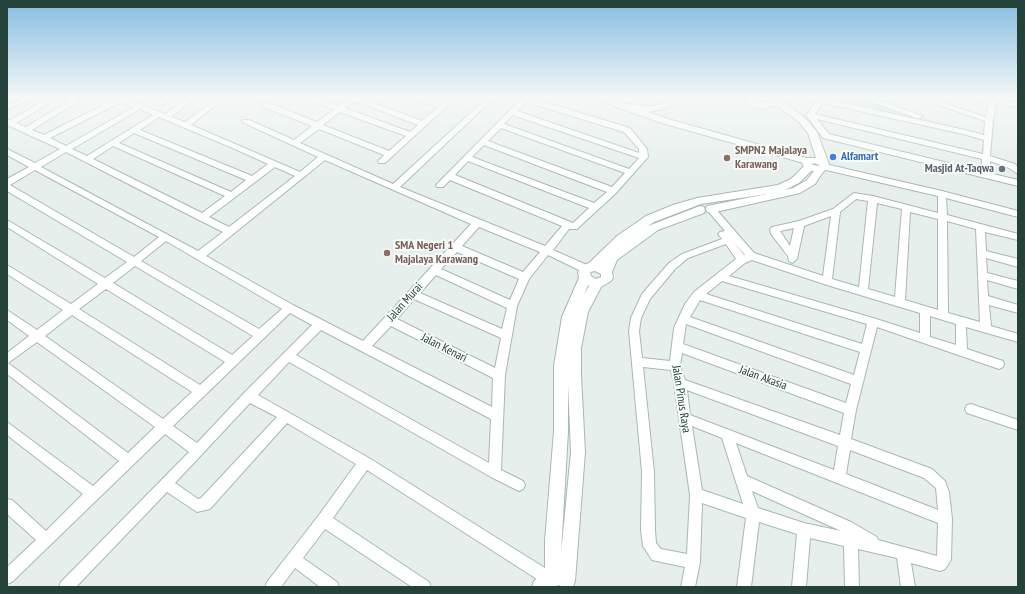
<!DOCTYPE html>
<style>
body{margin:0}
#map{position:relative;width:1025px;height:594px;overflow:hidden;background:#e6efeb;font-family:"PT Sans Narrow",sans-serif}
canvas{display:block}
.frame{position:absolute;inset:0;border:8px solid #24423a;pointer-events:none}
</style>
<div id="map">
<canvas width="1025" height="594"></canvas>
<div class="frame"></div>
</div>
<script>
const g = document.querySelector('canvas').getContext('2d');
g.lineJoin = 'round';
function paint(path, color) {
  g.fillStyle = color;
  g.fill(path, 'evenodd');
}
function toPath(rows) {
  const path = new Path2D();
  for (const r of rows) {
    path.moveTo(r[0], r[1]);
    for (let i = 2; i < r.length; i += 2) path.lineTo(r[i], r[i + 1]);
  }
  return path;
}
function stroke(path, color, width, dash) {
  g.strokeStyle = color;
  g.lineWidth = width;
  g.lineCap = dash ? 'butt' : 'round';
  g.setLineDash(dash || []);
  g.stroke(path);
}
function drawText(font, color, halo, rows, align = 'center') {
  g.font = font + ' "PT Sans Narrow",sans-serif';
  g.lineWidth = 4;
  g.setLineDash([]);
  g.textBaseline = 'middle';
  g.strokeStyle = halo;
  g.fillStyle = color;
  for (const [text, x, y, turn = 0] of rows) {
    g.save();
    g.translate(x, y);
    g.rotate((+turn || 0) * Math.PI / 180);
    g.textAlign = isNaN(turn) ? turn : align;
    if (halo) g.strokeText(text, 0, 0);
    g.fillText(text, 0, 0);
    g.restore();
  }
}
const green = toPath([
 [829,97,860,97,950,128,827,100]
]);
const minor = toPath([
 [25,97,34,97,7,110,7,105,25,97],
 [51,97,70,97,79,101,32,130,44,135,115,99,113,97,122,97,165,114,190,97,197,97,171,117,185,122,219,97,226,97,191,125,300,172,318,157,242,122,243,120,249,120,294,140,312,126,263,107,263,103,269,103,317,122,334,109,307,100,307,97,314,97,339,106,351,97,358,97,422,121,438,107,414,99,414,97,423,97,442,103,450,97,457,97,385,163,379,163,378,161,384,155,319,129,300,143,393,184,488,97,495,97,400,187,545,246,562,226,450,180,443,187,437,187,436,185,520,100,515,97,528,97,630,128,647,149,648,157,616,193,577,229,569,229,553,250,589,266,591,269,589,272,583,272,548,255,529,279,517,306,505,375,501,470,523,481,525,485,523,489,519,491,491,477,289,362,258,395,369,458,553,573,555,578,553,583,548,585,543,583,367,470,333,518,429,582,431,587,412,587,325,529,303,558,337,582,339,587,320,587,295,568,281,587,265,587,267,582,319,515,356,464,287,423,210,509,197,512,167,492,76,587,59,587,61,582,189,452,165,434,12,582,7,584,7,567,36,540,7,514,7,499,12,500,46,531,83,494,7,435,7,422,93,486,119,461,7,374,7,353,29,336,7,320,7,310,37,330,63,310,7,274,7,265,71,304,98,284,7,227,7,220,105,278,127,262,7,191,7,179,29,167,7,155,7,149,35,163,60,149,7,125,7,119,10,120,51,97],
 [60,97,69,101,26,127,16,123,60,97],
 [355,101,418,125,410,132,345,108,355,101],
 [121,102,134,107,66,146,50,138,121,102],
 [526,102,624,132,639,149,639,153,517,111,526,102],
 [140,109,153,115,87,156,72,149,140,109],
 [340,112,406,136,389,151,323,125,340,112],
 [513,115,639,158,629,169,504,124,513,115],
 [159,117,235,149,268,164,252,176,140,130,159,117],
 [501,128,625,173,612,187,488,141,501,128],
 [134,133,246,180,231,192,119,143,134,133],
 [484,145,607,192,594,203,472,157,484,145],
 [113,146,225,196,202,213,93,159,113,146],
 [66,152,199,220,223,232,198,251,41,167,66,152],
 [325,160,471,224,363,341,293,305,206,256,325,160],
 [468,161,589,208,573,223,455,175,468,161],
 [275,167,295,176,229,227,209,217,275,167],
 [35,170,159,237,134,257,10,185,35,170],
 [479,227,540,252,523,272,462,246,479,227],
 [166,241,282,309,259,329,141,261,166,241],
 [457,252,519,279,510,300,441,269,457,252],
 [135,266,253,336,232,355,113,283,135,266],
 [436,275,507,308,502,329,420,293,436,275],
 [106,289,225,362,200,385,79,309,106,289],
 [414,299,501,338,495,368,397,319,414,299],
 [290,313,312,325,245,392,197,443,173,426,290,313],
 [72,315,192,392,163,419,45,336,72,315],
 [391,326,493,378,492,407,372,346,391,326],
 [321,330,491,419,489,463,296,355,321,330],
 [37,342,155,427,128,453,8,363,37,342],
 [250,403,277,417,201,498,198,499,175,483,250,403],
 [163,97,172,97,162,105,156,105,156,101,163,97],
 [581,97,593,97,597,99,593,101,581,97],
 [820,97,827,97,826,99,965,130,984,135,985,121,915,97,926,97,986,117,989,104,971,99,971,97,999,97,999,99,1018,104,1018,108,997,102,993,120,990,156,1015,164,1018,167,1018,174,1009,168,990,161,989,173,1018,180,1018,186,823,138,806,115,820,97],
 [823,103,963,134,984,140,983,154,815,114,823,103],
 [817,119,982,159,981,171,829,134,817,119],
 [859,97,870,97,923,116,919,118,916,118,859,97],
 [622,105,628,105,668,119,810,159,811,161,807,164,662,123,622,109,622,105],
 [825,164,942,191,1018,211,1018,217,946,198,947,215,1018,234,1018,240,985,232,986,251,1018,259,1018,267,986,258,987,273,1018,281,1018,289,987,280,988,296,1018,305,1018,313,989,305,991,326,1018,334,1018,342,966,327,967,349,1003,361,1004,364,1003,367,999,369,877,327,856,410,851,439,932,469,945,481,949,492,952,519,951,560,945,569,940,571,911,563,915,587,901,587,897,558,858,549,859,587,845,587,844,546,810,538,806,587,792,587,797,534,759,522,751,587,737,587,746,518,702,503,700,562,695,587,681,587,685,567,652,560,643,546,641,530,642,472,629,331,631,318,642,294,669,263,682,254,722,239,718,234,720,232,725,231,708,211,707,209,708,207,714,207,754,253,823,276,831,216,804,226,797,259,792,263,789,261,788,256,771,234,770,229,772,227,799,221,833,209,854,193,873,196,938,213,938,196,822,169,821,167,825,164],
 [856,199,868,201,859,287,832,279,840,212,856,199],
 [877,203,902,209,895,297,868,289,877,203],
 [910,212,938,219,938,310,905,300,910,212],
 [947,221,976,229,980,322,948,313,947,221],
 [794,228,790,246,780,231,794,228],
 [734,242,745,255,744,255,734,242],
 [726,244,736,259,694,292,685,304,674,328,670,361,642,358,639,331,641,318,650,299,675,269,688,258,726,244],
 [752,260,827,285,920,313,920,333,873,318,729,276,745,263,752,260],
 [722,281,867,324,862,344,706,294,722,281],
 [700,300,860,352,854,375,690,317,700,300],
 [930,316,956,324,956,345,930,337,930,316],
 [686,324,851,384,846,403,683,344,686,324],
 [682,353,844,413,840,435,685,380,680,366,682,353],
 [643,367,671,370,674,383,690,495,687,554,661,549,656,543,655,530,654,472,643,367],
 [687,390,838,446,834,470,690,415,687,390],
 [692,426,722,438,743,504,702,490,692,426],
 [736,443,938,523,937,556,878,540,877,537,851,522,747,476,736,443],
 [850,450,924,478,936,488,938,510,846,474,850,450],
 [752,491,841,531,804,523,758,508,752,491],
 [971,404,1018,420,1018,430,967,413,965,409,967,405,971,404]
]);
const tertiary = toPath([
 [598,97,609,97,627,104,648,106,659,105,675,97,685,97,664,109,648,112,622,109,599,99,598,97],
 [743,97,752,97,757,101,763,103,769,102,769,97,777,97,805,118,817,132,830,167,823,172,815,184,800,193,711,213,707,212,706,209,707,206,767,194,701,204,654,222,648,226,700,206,704,207,705,210,704,213,658,230,617,260,612,272,613,278,611,281,601,287,588,312,581,348,581,375,585,452,575,581,573,587,561,587,560,585,551,587,532,587,534,581,545,571,545,541,554,431,554,366,562,317,579,278,578,272,582,266,589,263,617,236,646,216,673,205,697,198,778,185,791,179,804,166,802,163,806,158,816,158,808,133,799,122,776,105,763,109,751,105,743,97],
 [812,163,817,164,820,166,813,165,812,163],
 [811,171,814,171,807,180,793,188,785,190,799,183,811,171],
 [595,271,601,274,601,277,596,279,591,276,590,272,595,271],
 [588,285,589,286,584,295,588,285],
 [568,384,571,452,561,554,568,431,568,384]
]);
const markers = [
 [833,157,4,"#3f7fe0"],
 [727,158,4,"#8d6e63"],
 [1002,169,4,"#6b7280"],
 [387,253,4,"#8d6e63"]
];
const educationNames = [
 ["SMPN2 Majalaya",735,151],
 ["Karawang",735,165],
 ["SMA Negeri 1",395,246],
 ["Majalaya Karawang",395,260]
];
const shopNames = [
 ["Alfamart",841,157]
];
const worshipNames = [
 ["Masjid At-Taqwa",994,169]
];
const streetNames = [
 ["Jalan Murai",405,302,-48],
 ["Jalan Kenari",444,348,27],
 ["Jalan Akasia",763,378,20],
 ["Jalan Pinus Raya",681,399,81]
];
paint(green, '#bfe0c8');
stroke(minor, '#a8b8b2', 2);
stroke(tertiary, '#a8b8b2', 2);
paint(minor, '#fff');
paint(tertiary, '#fff');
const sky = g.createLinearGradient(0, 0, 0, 180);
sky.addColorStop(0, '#84bce0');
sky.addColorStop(0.54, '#f4f8f6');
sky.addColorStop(1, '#f4f8f600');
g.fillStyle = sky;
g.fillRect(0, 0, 1025, 180);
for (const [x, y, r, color] of markers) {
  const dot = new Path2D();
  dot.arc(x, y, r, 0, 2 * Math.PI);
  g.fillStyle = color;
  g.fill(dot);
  stroke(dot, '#f7fbf9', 1.5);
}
drawText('bold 12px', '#785e54', '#f7fbf9', educationNames, 'left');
drawText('bold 12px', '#366cbe', '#f7fbf9', shopNames, 'left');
drawText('bold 12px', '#5b616d', '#f7fbf9', worshipNames, 'right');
drawText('12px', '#24423a', '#f7fbf9', streetNames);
</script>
